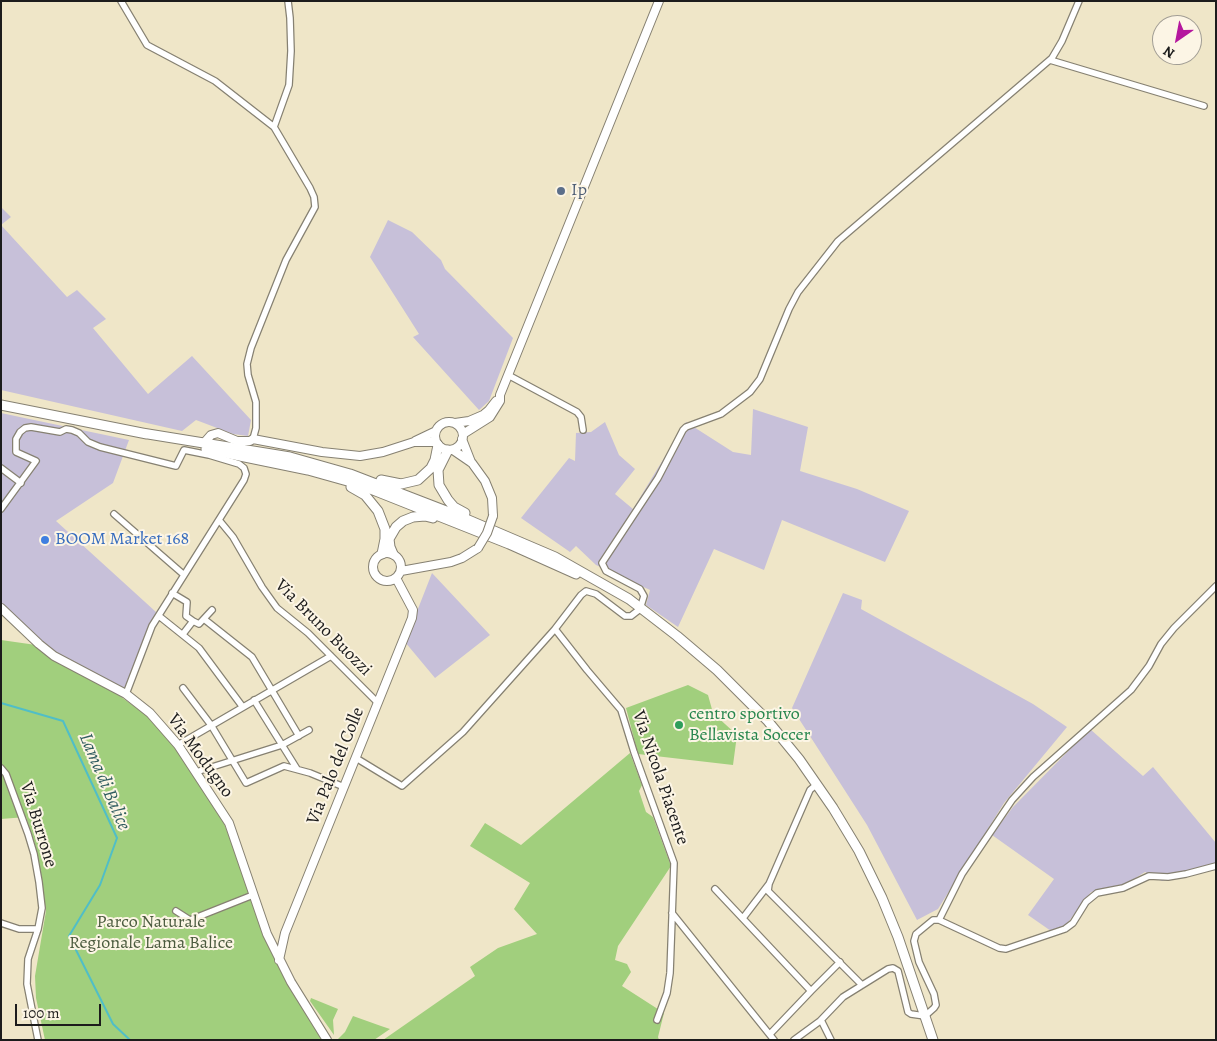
<!DOCTYPE html>
<style>
body{margin:0}
#map{position:relative;width:1217px;height:1041px;overflow:hidden;background:#efe6c8;font-family:Alegreya,serif}
canvas{display:block}
.frame{position:absolute;inset:0;border:2px solid #1c1c1c;pointer-events:none}
.north{position:absolute;left:1152px;top:15px;width:50px;height:50px;box-sizing:border-box;background:#fcf5e5;border:1px solid #a29e95;border-radius:50%;rotate:213deg;font-size:14px;font-weight:700;line-height:20px;text-align:center;color:#1c1c1c}
.north::after{content:'';display:block;margin:auto;width:18px;height:22px;background:#b5179e;clip-path:polygon(50% 0,100% 100%,50% 72%,0 100%)}
.scale{position:absolute;left:15px;top:1004px;width:86px;height:22px;box-sizing:border-box;border:2px solid #1c1c1c;border-top:0;padding-left:6px;font-size:15px;line-height:18px;white-space:nowrap;color:#1c1c1c;-webkit-text-stroke:4px #fcf5e5;paint-order:stroke}
</style>
<div id="map">
<canvas width="1217" height="1041"></canvas>
<div class="frame"></div>
<div class="north">N</div>
<div class="scale">100 m</div>
</div>
<script>
const g = document.querySelector('canvas').getContext('2d');
g.lineJoin = 'round';
function paint(path, color) {
  g.fillStyle = color;
  g.fill(path, 'evenodd');
}
function toPath(rows) {
  const path = new Path2D();
  for (const r of rows) {
    if (r.length === 3) {
      path.moveTo(r[0] + r[2], r[1]);
      path.arc(r[0], r[1], r[2], 0, 2 * Math.PI);
      continue;
    }
    path.moveTo(r[0], r[1]);
    for (let i = 2; i < r.length; i += 2) path.lineTo(r[i], r[i + 1]);
  }
  return path;
}
function stroke(path, color, width, dash) {
  g.strokeStyle = color;
  g.lineWidth = width;
  g.lineCap = dash ? 'butt' : 'round';
  g.setLineDash(dash || []);
  g.stroke(path);
}
function drawText(font, color, halo, rows, align = 'center') {
  g.font = font + ' Alegreya,serif';
  g.lineWidth = 4;
  g.setLineDash([]);
  g.textBaseline = 'middle';
  g.strokeStyle = halo;
  g.fillStyle = color;
  for (const [text, x, y, turn = 0] of rows) {
    g.save();
    g.translate(x, y);
    g.rotate((+turn || 0) * Math.PI / 180);
    g.textAlign = isNaN(turn) ? turn : align;
    if (halo) g.strokeText(text, 0, 0);
    g.fillText(text, 0, 0);
    g.restore();
  }
}
const industrial = toPath([
 [1,207,11,217,1,225,67,297,77,290,106,319,93,328,148,394,192,356,251,420,248,436,233,434,196,420,182,431,1,390],
 [388,220,412,232,441,260,445,269,513,338,489,401,479,410,413,337,419,334,370,257],
 [753,409,808,427,800,471,857,489,909,511,885,562,782,520,764,570,714,549,678,627,646,605,650,590,596,565,576,546,570,552,521,518,569,458,575,461,576,433,591,432,605,422,619,455,635,469,615,494,633,509,686,422,733,452,751,455],
 [1,413,129,440,113,483,56,521,156,612,122,698,100,687,1,613],
 [432,573,490,635,435,678,405,642],
 [843,593,862,600,861,609,1033,704,1067,727,1004,803,938,909,917,920,867,825,792,708],
 [1090,729,1143,776,1153,767,1216,843,1216,870,1162,881,1145,872,1126,884,1091,892,1066,925,1051,931,1028,915,1054,879,992,835,1013,807]
]);
const green = toPath([
 [1,640,36,645,117,694,167,730,217,805,272,949,324,1040,45,1040,36,998,35,976,46,911,35,844,26,817,1,819],
 [688,685,708,695,713,713,737,735,733,765,638,754,626,708],
 [630,753,642,785,639,791,646,812,653,817,671,866,618,946,615,960,627,964,631,972,622,986,664,1013,658,1037,659,1040,383,1040,475,976,470,967,498,948,537,934,514,909,530,883,470,846,485,823,521,845],
 [311,998,338,1009,333,1020,334,1035,310,1001],
 [353,1016,381,1026,390,1029,374,1040,337,1040,345,1032]
]);
const stream = toPath([
 [1,703,63,721,117,838,100,885,69,936,113,1024,130,1040],
 [560,1040,562,1040]
]);
const street = toPath([
 [121,1,147,45,215,81,274,127],
 [1050,60,1204,106],
 [508,375,577,412,581,417,583,430],
 [253,439,256,428,256,402,248,375,247,364,251,348,286,260,315,207,314,197,310,188,274,127,289,85,291,51,290,18,288,1],
 [1,468,21,483],
 [1,509,36,461,16,452,16,439,20,432,25,428,31,427,60,432,66,429,72,430,79,433,88,442,100,447,176,466,184,450,209,455,239,464,244,468,246,474,244,480,152,626,126,694],
 [114,514,183,574],
 [219,520,233,537,262,587,277,608,308,633,378,703],
 [172,593,187,602,186,616,193,621],
 [159,616,199,648,242,706],
 [204,619,252,657,299,736],
 [555,629,581,595,586,591,596,594,625,616,631,616,640,609,644,596,640,589,606,571,602,563,658,478,683,430,686,427,721,414,750,392,760,379,789,309,798,292,838,241,1052,58,1062,41,1079,1],
 [183,634,193,621,199,624,212,610],
 [183,688,211,725,246,783,284,766,310,773,344,787],
 [254,700,297,769],
 [178,745,331,656],
 [356,758,402,786,463,732,555,629,587,670,621,710,634,752,674,863,670,973,667,993,657,1020],
 [1,768,6,774,28,834,34,854,39,882,42,908,38,929,28,959,27,984,38,1040],
 [196,772,282,745,309,730],
 [817,784,810,790,769,884,768,891,862,985],
 [715,889,811,991,770,1034],
 [176,911,190,920,253,895],
 [672,913,774,1040],
 [743,918,769,884],
 [939,920,999,948,1006,949,1065,929,1073,923,1086,902,1097,893,1123,888,1149,876,1168,877,1186,874,1216,866],
 [1,923,19,929,38,929],
 [811,991,840,962],
 [821,1020,831,1040],
 [794,1040,820,1021,843,997,888,969,893,968,898,971,908,1012,911,1014,925,1016,934,1008,936,1005,934,994,919,962,914,941,916,934,933,920,939,920,962,874,1012,800,1033,777,1131,690,1149,666,1161,644,1174,628,1216,586]
]);
const secondary = toPath([
 [449,436,14],
 [455,423,469,421,483,415,489,410,496,401],
 [463,434,490,417,500,401,500,395,659,1],
 [462,439,471,462],
 [415,441,436,431],
 [204,443,211,435,218,433,237,441,250,441,253,439,322,452,360,456,383,452,414,442,436,442],
 [453,450,472,463,485,481,492,498,493,516],
 [387,567,14],
 [401,571,451,562,462,558,478,548],
 [1,608,39,644,54,656,126,694,150,713,178,745,229,823,267,934,291,982,327,1040],
 [279,960,285,933,412,618,413,610,396,578]
]);
const primary = toPath([
 [1,405,147,434],
 [142,433,290,457,350,474,459,516,555,557,629,599,677,636,717,670,767,720,799,759,833,808,859,851,882,898,898,937,933,1040],
 [206,449,308,470,358,484,509,544,576,574],
 [448,450,438,470,439,485,448,500,454,507,465,513],
 [381,480,401,484,418,480,431,468,435,460,438,445],
 [351,487,365,495,378,511,385,529,385,539,382,554],
 [393,554,390,547,389,539,396,527,403,521,413,517,425,516,433,518]
]);
const secondaryBridge = toPath([
 [478,548,487,533,493,516]
]);
const markers = [
 [561,191,5,"#5c6f8a"],
 [45,540,5,"#3f7fe0"],
 [679,725,5,"#2e9e5b"]
];
const serviceNames = [
 ["Ip",571,191]
];
const shopNames = [
 ["BOOM Market 168",55,540]
];
const streetNames = [
 ["Via Bruno Buozzi",323,628,45],
 ["Via Modugno",200,756,54],
 ["Via Palo del Colle",336,766,-68],
 ["Via Nicola Piacente",660,778,71],
 ["Via Burrone",38,825,73]
];
const leisureNames = [
 ["centro sportivo",689,715],
 ["Bellavista Soccer",689,736]
];
const parkNames = [
 ["Parco Naturale",151,923],
 ["Regionale Lama Balice",151,944]
];
const waterNames = [
 ["Lama di Balice",104,782,67]
];
paint(industrial, '#c7c0d9');
paint(green, '#a1cf7d');
stroke(stream, '#50bec7', 2);
stroke(street, '#868172', 8);
stroke(secondary, '#868172', 10);
stroke(primary, '#868172', 11);
stroke(street, '#fff', 5.5);
stroke(secondary, '#fff', 8);
stroke(primary, '#fff', 9);
stroke(secondaryBridge, '#868172', 10, []);
stroke(secondaryBridge, '#fff', 8);
for (const [x, y, r, color] of markers) {
  const dot = new Path2D();
  dot.arc(x, y, r, 0, 2 * Math.PI);
  g.fillStyle = color;
  g.fill(dot);
  stroke(dot, '#fcf5e5', 2);
}
drawText('18px', '#4e5e75', '#fcf5e5', serviceNames, 'left');
drawText('18px', '#366cbe', '#fcf5e5', shopNames, 'left');
drawText('18px', '#1c1c1c', '#fcf5e5', streetNames);
drawText('18px', '#27864d', '#fcf5e5', leisureNames, 'left');
drawText('18px', '#4b5b3e', '#fcf5e5', parkNames);
drawText('italic 19px', '#315d60', '#fcf5e5', waterNames);
</script>
